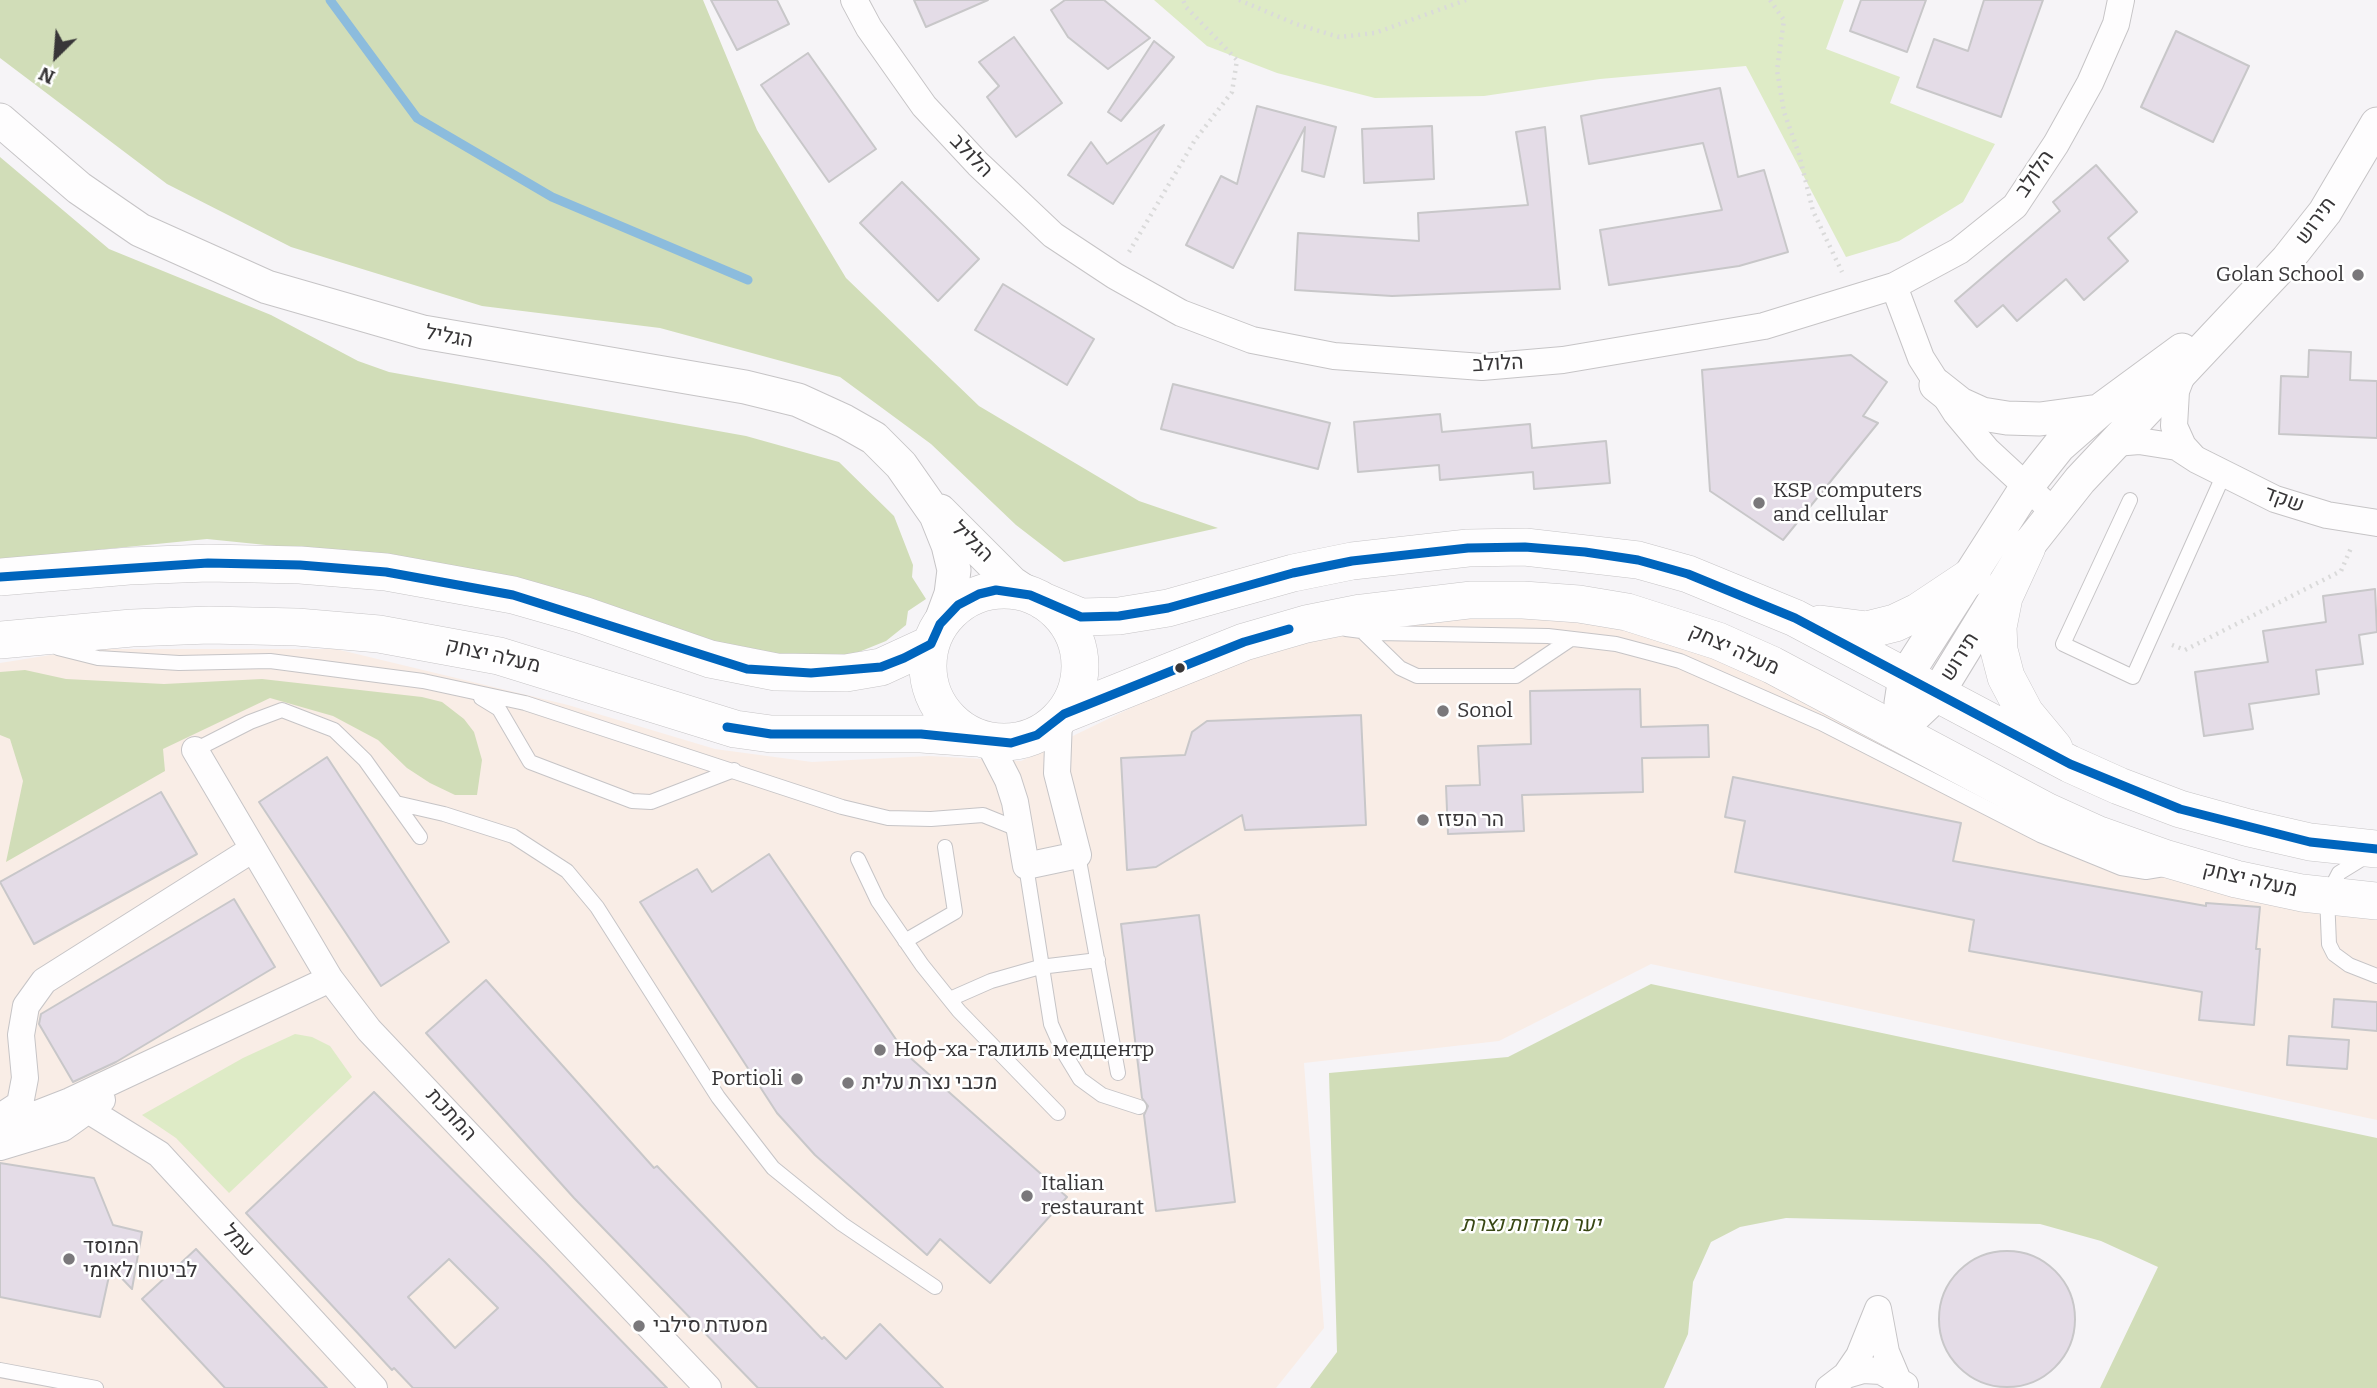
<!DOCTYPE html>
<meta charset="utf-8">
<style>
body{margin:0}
#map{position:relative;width:2377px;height:1388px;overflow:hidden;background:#f6f4f7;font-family:Bitter,serif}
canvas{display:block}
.north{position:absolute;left:21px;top:21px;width:70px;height:70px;-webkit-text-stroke:5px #fff;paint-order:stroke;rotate:205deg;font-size:19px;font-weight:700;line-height:28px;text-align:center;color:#383638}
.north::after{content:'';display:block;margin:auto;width:24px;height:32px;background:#383638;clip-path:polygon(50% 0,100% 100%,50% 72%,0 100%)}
</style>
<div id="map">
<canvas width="2377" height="1388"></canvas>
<div class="north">N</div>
</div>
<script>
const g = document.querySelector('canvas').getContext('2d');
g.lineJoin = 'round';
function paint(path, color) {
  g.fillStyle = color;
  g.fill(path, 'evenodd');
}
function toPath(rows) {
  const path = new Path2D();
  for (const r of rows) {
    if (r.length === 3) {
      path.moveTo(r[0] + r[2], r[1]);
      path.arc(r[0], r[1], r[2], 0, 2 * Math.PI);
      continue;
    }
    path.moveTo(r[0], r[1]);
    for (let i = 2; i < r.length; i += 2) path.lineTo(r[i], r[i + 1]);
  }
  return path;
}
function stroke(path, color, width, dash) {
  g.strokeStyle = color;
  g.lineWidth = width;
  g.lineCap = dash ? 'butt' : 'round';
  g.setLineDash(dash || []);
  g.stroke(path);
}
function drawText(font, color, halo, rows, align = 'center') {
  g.font = font + ' Bitter,Heebo,serif';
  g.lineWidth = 5;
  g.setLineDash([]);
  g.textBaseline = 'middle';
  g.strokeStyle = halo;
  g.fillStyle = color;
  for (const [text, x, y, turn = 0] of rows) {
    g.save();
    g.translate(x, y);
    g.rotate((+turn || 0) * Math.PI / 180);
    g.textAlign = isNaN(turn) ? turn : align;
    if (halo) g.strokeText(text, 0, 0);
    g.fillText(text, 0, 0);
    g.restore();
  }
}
const industrial = toPath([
 [1559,614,1683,634,1957,770,2377,915,2377,1120,1651,964,1499,1041,1304,1063,1324,1328,1276,1388,0,1388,0,663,88,649,336,649,568,705,715,749,812,762,929,756,1021,761,1228,661,1394,618]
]);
const green = toPath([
 [1154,0,1844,0,1826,49,1900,77,1890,103,1995,144,1963,202,1899,241,1846,257,1746,66,1600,79,1484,96,1375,98,1277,73,1207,46],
 [295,1034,312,1037,330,1046,352,1077,229,1193,176,1138,142,1115,243,1058]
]);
const forest = toPath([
 [0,0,703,0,757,130,846,278,979,406,1139,501,1218,528,1064,562,1016,525,931,444,840,377,660,328,482,306,291,247,167,184,0,58],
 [0,157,109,249,271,315,358,361,389,372,746,436,839,462,894,516,913,565,912,577,926,599,908,611,906,625,886,641,839,660,777,656,315,550,207,539,46,555,0,564],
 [25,670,66,679,164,684,262,679,422,697,442,702,464,719,474,732,482,760,477,795,455,795,430,783,407,768,378,740,333,716,270,698,163,749,165,771,6,862,23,781,10,739,0,735,0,672],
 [1651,984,2377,1138,2377,1388,2100,1388,2158,1267,2101,1241,2040,1224,1786,1218,1740,1227,1711,1242,1693,1282,1688,1334,1664,1388,1310,1388,1337,1352,1329,1073,1508,1057]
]);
const stream = toPath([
 [330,0,417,118,552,197,748,280]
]);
const building = toPath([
 [711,0,777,0,789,24,737,50,711,0],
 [914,0,988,0,926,27,914,0],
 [1065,0,1104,0,1150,38,1108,69,1068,37,1051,10,1065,0],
 [1861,0,1926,0,1907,52,1850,31,1861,0],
 [1984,0,2043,0,2001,117,1917,87,1934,39,1968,51,1984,0],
 [2176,31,2249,66,2213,142,2141,107,2176,31],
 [1014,37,1062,103,1016,137,987,97,999,86,979,62,1014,37],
 [1154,41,1174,57,1121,121,1108,112,1154,41],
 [808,53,876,149,829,182,761,85,808,53],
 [1720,88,1738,177,1764,170,1788,252,1739,266,1609,285,1600,230,1722,210,1703,143,1589,164,1581,116,1720,88],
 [1257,106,1336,127,1324,177,1302,171,1305,127,1233,268,1186,245,1221,176,1237,184,1257,106],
 [1164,125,1113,204,1068,175,1091,142,1107,164,1164,125],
 [1432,126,1434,179,1364,183,1362,129,1432,126],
 [1545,127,1560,289,1392,296,1295,290,1298,233,1419,241,1418,213,1528,205,1516,132,1545,127],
 [2096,165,2137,212,2108,238,2128,261,2084,300,2066,279,2017,321,2003,305,1977,327,1955,301,2060,211,2053,202,2096,165],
 [902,182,979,259,938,301,860,223,902,182],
 [1003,284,1094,339,1067,385,975,330,1003,284],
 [2309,350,2351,352,2350,380,2377,381,2377,438,2279,434,2281,376,2308,377,2309,350],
 [1851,355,1887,382,1863,416,1878,423,1783,540,1710,491,1702,370,1851,355],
 [1173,384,1330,423,1318,469,1161,429,1173,384],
 [1440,414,1442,432,1530,424,1532,448,1606,441,1610,483,1534,489,1533,472,1440,480,1439,465,1358,472,1354,422,1440,414],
 [2375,589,2377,632,2359,635,2363,664,2316,670,2319,694,2249,704,2253,729,2204,736,2195,672,2268,662,2263,631,2326,622,2323,596,2375,589],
 [1640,689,1641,727,1708,725,1709,757,1642,758,1643,792,1522,795,1524,831,1448,834,1446,786,1480,785,1478,746,1531,744,1530,691,1640,689],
 [1361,715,1366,825,1245,830,1242,815,1156,867,1127,870,1121,758,1185,755,1192,732,1207,721,1361,715],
 [327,757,449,942,381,986,259,802,327,757],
 [1733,777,1961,823,1953,861,2206,906,2206,903,2260,907,2256,949,2260,949,2254,1025,2199,1020,2202,992,1969,951,1974,920,1735,872,1745,821,1725,817,1733,777],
 [161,792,197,854,34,944,0,882,161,792],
 [769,854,906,1054,1067,1197,990,1283,940,1239,927,1255,815,1155,777,1113,640,902,697,869,712,892,769,854],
 [234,899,275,967,116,1062,73,1082,39,1024,41,1014,234,899],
 [1199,915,1235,1202,1156,1211,1144,1115,1148,1106,1142,1098,1121,924,1199,915],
 [486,980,654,1168,657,1166,822,1339,824,1337,846,1359,880,1324,943,1388,758,1388,574,1198,426,1033,486,980],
 [2334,999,2377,1002,2377,1031,2332,1027,2334,999],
 [2289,1036,2349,1040,2347,1069,2287,1065,2289,1036],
 [374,1092,544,1261,667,1388,413,1388,394,1368,392,1370,246,1213,374,1092],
 [449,1259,498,1308,455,1348,408,1297,449,1259],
 [0,1163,94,1178,113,1225,142,1232,132,1289,111,1267,100,1317,0,1297,0,1163],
 [196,1249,327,1388,225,1388,142,1299,196,1249],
 [2007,1319,68]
]);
const path = toPath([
 [1239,0,1296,24,1339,37,1375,33,1466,0],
 [1770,0,1784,20,1777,70,1784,112,1799,154,1813,211,1842,272],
 [1129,252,1195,140,1232,92,1237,60,1186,7,1183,0],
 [2172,645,2185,650,2341,571,2351,548]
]);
const service = toPath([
 [2130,500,2063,644,2133,677,2224,474],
 [1346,629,1377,633,1548,636,1616,644,1680,661,1821,723,2040,835,2121,868,2146,872,2164,869],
 [1362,631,1400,668,1417,676,1516,676,1571,639],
 [58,648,98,658,179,663,270,661,423,681,525,703,842,807,888,818,931,819,983,815,1020,830],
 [481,698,499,709,530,762,632,801,651,802,734,770],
 [195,750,250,722,282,710,334,730,365,760,420,837],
 [396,803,444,814,513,836,567,871,597,907,718,1097,773,1168,842,1224,935,1287],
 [1078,855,1118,1073],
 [2365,857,2339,873,2327,896,2329,944,2334,954,2349,965,2377,976],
 [858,859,878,901,922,965,959,1011,1058,1113],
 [1026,866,1051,1024,1063,1051,1080,1079,1102,1095,1139,1107],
 [905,941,955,912,945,847],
 [950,999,991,981,1040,967,1098,960],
 [0,1370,96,1388]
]);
const minor = toPath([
 [854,0,869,28,924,106,978,164,1053,235,1115,276,1181,313,1252,340,1334,356,1482,367,1563,360,1764,326,1894,286,1959,251,2015,206,2056,144,2090,83,2116,24,2121,0],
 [1894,286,1921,358,1956,413,1987,450,2054,512],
 [2184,370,2176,391,2174,426,2183,446,2193,457],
 [2115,443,2139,441,2177,447,2197,460,2275,499,2327,515,2377,523],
 [988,741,1008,780,1015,802,1026,866,1078,855,1057,773,1059,719],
 [195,750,330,979,369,1030,708,1388],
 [88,1110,159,1154,374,1388],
 [0,1117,20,1104,25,1078,21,1035,26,1006,44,981,253,849],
 [0,1122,34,1115,70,1101,330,979],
 [0,1147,63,1128,102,1100],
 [1846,1375,1859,1356,1878,1309,1886,1352,1897,1378],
 [1829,1388,1846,1375,1863,1370,1881,1371,1905,1385]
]);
const tertiary = toPath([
 [0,120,79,188,140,230,267,287,423,332,745,387,798,400,844,421,874,438,901,465,936,515,948,545,954,570,951,594,940,624],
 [1936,385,1960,404,1982,414,2007,418,2040,419,2099,411],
 [940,511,1012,583,1030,595],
 [1901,703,1905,677,2028,485,2059,446,2099,411,2182,350],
 [1897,732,1937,694,2027,547,2080,480,2287,260,2325,212,2377,124]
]);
const secondary = toPath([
 [2027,547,2004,597,1998,627,1999,650,2006,677,2025,713,2054,748],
 [0,577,129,566,208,563,300,565,386,572,513,595,583,615,710,659,776,672,846,673,881,667,931,644],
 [1004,666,76],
 [1043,601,1081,617,1119,616,1168,608,1293,573,1352,561,1468,548,1525,547,1638,560,1688,574,1795,618,2070,764,2119,786,2180,809,2249,828,2310,842,2377,849],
 [1820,624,1867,630,1895,623,1918,612,1972,576],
 [0,640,132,628,209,625,297,627,379,634,499,656,735,729,771,734,921,734,977,738],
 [1064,714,1244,642,1306,624,1361,613,1470,600,1523,600,1579,604,1627,612,1718,641,1772,665,2046,811,2099,835,2164,858,2236,879,2302,893,2377,901]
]);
const bus1 = toPath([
 [0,577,208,563,300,565,386,572,513,595,747,669,811,673,881,667,904,658,931,644,940,624,958,605,979,594,996,590,1030,595,1081,617,1119,616,1168,608,1293,573,1352,561,1468,548,1525,547,1585,552,1638,560,1688,574,1795,618,2070,764,2180,809,2310,842,2377,849],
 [727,727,771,734,921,734,1011,743,1037,735,1064,714,1244,642,1289,629]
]);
const markers = [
 [2358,275,7,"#7a787b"],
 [1759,503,7,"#7a787b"],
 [1180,668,6,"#383638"],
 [1443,711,7,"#7a787b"],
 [1423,820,7,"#7a787b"],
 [880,1050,7,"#7a787b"],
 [797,1079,7,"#7a787b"],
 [848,1083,7,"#7a787b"],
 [1027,1196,7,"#7a787b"],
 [69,1259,7,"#7a787b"],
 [639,1326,7,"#7a787b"]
];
const streetNames = [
 ["הלולב",971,156,46],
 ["הלולב",2035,174,-56],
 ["תירוש",2316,221,-54],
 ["הגליל",449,337,11],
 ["הלולב",1498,364,-3],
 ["שקד",2284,500,20],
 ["הגליל",972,542,44],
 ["מעלה יצחק",1734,650,24],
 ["מעלה יצחק",493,656,13],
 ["תירוש",1960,657,-58],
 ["מעלה יצחק",2250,880,13],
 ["המתכת",451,1115,47],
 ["עמל",238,1241,47]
];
const poiNames = [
 ["Golan School",2344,275,"right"],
 ["KSP computers",1773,491],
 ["and cellular",1773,515],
 ["Sonol",1457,711],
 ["הר הפזז",1437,820],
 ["Ноф-ха-галиль медцентр",894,1050],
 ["Portioli",783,1079,"right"],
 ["מכבי נצרת עלית",862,1083],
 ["Italian",1041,1184],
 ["restaurant",1041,1208],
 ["המוסד",83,1247],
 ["לביטוח לאומי",83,1271],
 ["מסעדת סילבי",653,1326]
];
const parkNames = [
 ["יער מורדות נצרת",1531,1225]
];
paint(industrial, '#f9ede6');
paint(green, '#deebc6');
paint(forest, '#d1ddb8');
stroke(stream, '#8cbcdd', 9);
paint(building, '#e4dce7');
stroke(building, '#c8c7c9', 2);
stroke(service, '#c6c4c6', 16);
stroke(minor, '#c6c4c6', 28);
stroke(tertiary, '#c6c4c6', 35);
stroke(secondary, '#c6c4c6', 38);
stroke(path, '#dadada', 4.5, [2, 5]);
stroke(service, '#fefdfe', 14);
stroke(minor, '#fefdfe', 26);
stroke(tertiary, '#fefdfe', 33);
stroke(secondary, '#fefdfe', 37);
stroke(bus1, '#0065bd', 9);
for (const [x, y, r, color] of markers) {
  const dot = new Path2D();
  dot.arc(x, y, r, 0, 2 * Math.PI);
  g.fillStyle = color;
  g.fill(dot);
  stroke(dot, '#fff', 2.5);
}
drawText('21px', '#383638', '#fff', streetNames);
drawText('21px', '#383638', '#fff', poiNames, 'left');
drawText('italic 21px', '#384714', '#fff', parkNames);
</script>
